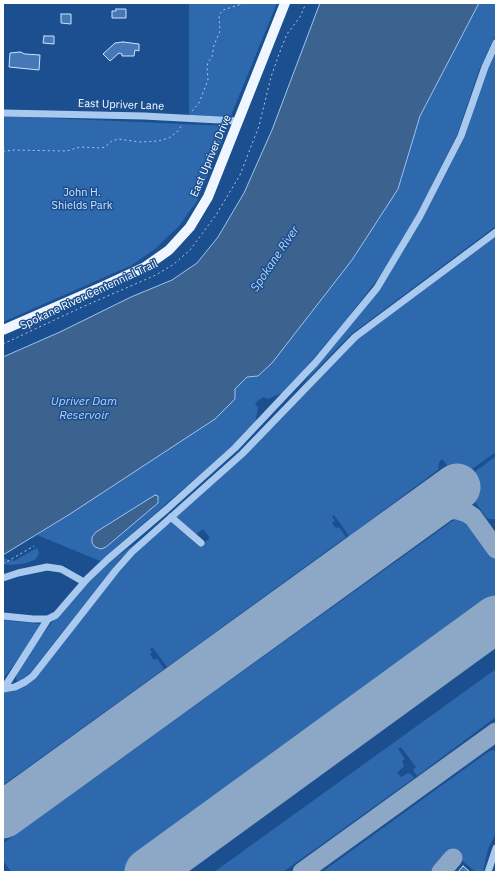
<!DOCTYPE html>
<style>
body{margin:0}
#map{position:relative;width:499px;height:875px;overflow:hidden;background:#1b4f8f;font-family:"IBM Plex Sans",sans-serif}
canvas{display:block}
.frame{position:absolute;inset:0;border:4px solid #fff;pointer-events:none}
</style>
<div id="map">
<canvas width="499" height="875"></canvas>
<div class="frame"></div>
</div>
<script>
const g = document.querySelector('canvas').getContext('2d');
g.lineJoin = 'round';
function paint(path, color) {
  g.fillStyle = color;
  g.fill(path, 'evenodd');
}
function toPath(rows) {
  const path = new Path2D();
  for (const r of rows) {
    path.moveTo(r[0], r[1]);
    for (let i = 2; i < r.length; i += 2) path.lineTo(r[i], r[i + 1]);
  }
  return path;
}
function stroke(path, color, width, dash) {
  g.strokeStyle = color;
  g.lineWidth = width;
  g.lineCap = dash ? 'butt' : 'round';
  g.setLineDash(dash || []);
  g.stroke(path);
}
function drawText(font, color, halo, rows, align = 'center') {
  g.font = font + ' "IBM Plex Sans",sans-serif';
  g.lineWidth = 3;
  g.setLineDash([]);
  g.textBaseline = 'middle';
  g.strokeStyle = halo;
  g.fillStyle = color;
  for (const [text, x, y, turn = 0] of rows) {
    g.save();
    g.translate(x, y);
    g.rotate((+turn || 0) * Math.PI / 180);
    g.textAlign = isNaN(turn) ? turn : align;
    if (halo) g.strokeText(text, 0, 0);
    g.fillText(text, 0, 0);
    g.restore();
  }
}
const green = toPath([
 [159,3,277,3,230,118,189,116,189,4],
 [479,3,496,3,496,34,479,70,457,135,407,235,377,280,349,316,286,391,268,399,263,397,255,403,258,408,255,423,233,446,100,561,37,535,215,419,235,389,247,377,258,376,272,363,352,260,398,189,420,116],
 [496,50,496,226,350,335,301,386,381,286,425,214,464,138,487,68],
 [3,116,228,126,197,201,179,226,155,249,132,265,3,322],
 [496,235,496,452,458,479,442,459,440,461,438,466,439,469,349,536,334,515,332,517,335,520,332,523,336,528,339,527,346,537,167,667,152,647,150,649,152,652,150,654,154,660,157,658,164,669,3,785,3,692,16,691,25,686,34,678,118,573,135,554,171,521,199,547,210,538,203,529,195,535,175,517,355,338],
 [496,456,496,519,489,519,486,517,461,482],
 [457,519,467,520,472,524,496,560,496,640,175,872,11,872,3,860,3,846,5,842,451,522],
 [139,541,120,559,30,673,23,680,17,681,16,678,17,674,35,644,53,621,60,614,91,578,109,562],
 [37,548,39,553,36,559,27,563,12,565,3,564,3,556,6,559,14,561],
 [3,620,40,624,40,626,22,654,3,679],
 [496,669,496,717,417,776,413,770,416,767,401,747,398,749,405,759,402,761,404,766,397,773,401,777,408,773,411,774,414,778,283,872,214,872],
 [492,750,496,751,496,833,488,849,483,872,476,872,451,852,434,872,322,872,488,752]
]);
const water = toPath([
 [320,3,479,3,420,116,398,189,352,260,272,363,258,376,247,377,235,389,235,399,215,419,70,514,3,555,3,357,60,332,131,297,172,280,197,263,218,237,244,193,272,130,320,3],
 [155,495,158,496,158,503,106,547,101,549,95,547,92,543,92,537,96,532,155,495]
]);
const taxiway = toPath([
 [427,509,457,510,467,513,473,517,496,549],
 [302,872,496,732],
 [441,872,453,858]
]);
const runway = toPath([
 [3,815,457,487],
 [148,872,496,619]
]);
const building = toPath([
 [116,9,126,9,126,18,112,18,112,11,116,11,116,9],
 [61,14,71,14,71,24,61,23,61,14],
 [44,36,54,36,54,44,43,43,44,36],
 [123,42,139,44,139,51,135,50,134,56,122,56,122,54,119,53,110,61,103,54,115,43,123,42],
 [20,52,25,54,40,55,39,70,9,67,10,53,20,52],
 [463,866,470,872,458,872,463,866]
]);
const path = toPath([
 [192,111,199,103,208,80,207,67,208,62,212,57,214,45,220,31,219,15,223,10,245,3],
 [3,152,12,150,67,151,80,147,101,148,105,147,112,141,118,139,140,142,158,141,169,138,177,132,182,125],
 [3,344,80,308,156,275,174,264,190,250,216,215,240,175,259,126,271,77,279,54,287,34,300,17,306,3],
 [3,564,34,546]
]);
const minor = toPath([
 [3,113,144,116,238,121],
 [171,517,201,543],
 [3,578,18,573,47,567,61,569,84,582],
 [3,616,33,619,48,619,56,615,87,579,108,559,167,509,235,448,316,362,377,288,420,216,461,136,485,67,496,43],
 [4,688,48,619],
 [3,689,15,687,25,682,33,676,116,570,132,552,242,454,355,337,496,232],
 [488,872,496,848]
]);
const major = toPath([
 [3,330,104,286,145,267,169,250,190,227,208,197,285,3]
]);
const streetNames = [
 ["East Upriver Lane",121,105,2],
 ["East Upriver Drive",211,156,-67],
 ["Spokane River Centennial Trail",89,295,-25]
];
const parkNames = [
 ["John H.",82,193],
 ["Shields Park",82,206]
];
const waterNames = [
 ["Spokane River",275,259,-56],
 ["Upriver Dam",84,402],
 ["Reservoir",84,416]
];
paint(green, '#2e69ad');
paint(water, '#3c6290');
stroke(water, '#9cc4f0', 1);
stroke(taxiway, '#8da7c7', 19);
stroke(runway, '#8da7c7', 47);
paint(building, '#4478b7');
stroke(building, '#cfe3fa', 1);
stroke(path, '#a9c9ee', 1, [2, 3]);
stroke(minor, '#a9c9ee', 7);
stroke(major, '#f0f6ff', 10);
drawText('11px', '#fff', '#1b4f8f', streetNames);
drawText('11px', '#cfe3fa', '#1b4f8f', parkNames);
drawText('italic 12px', '#b5d3f5', '#1b4f8f', waterNames);
</script>
